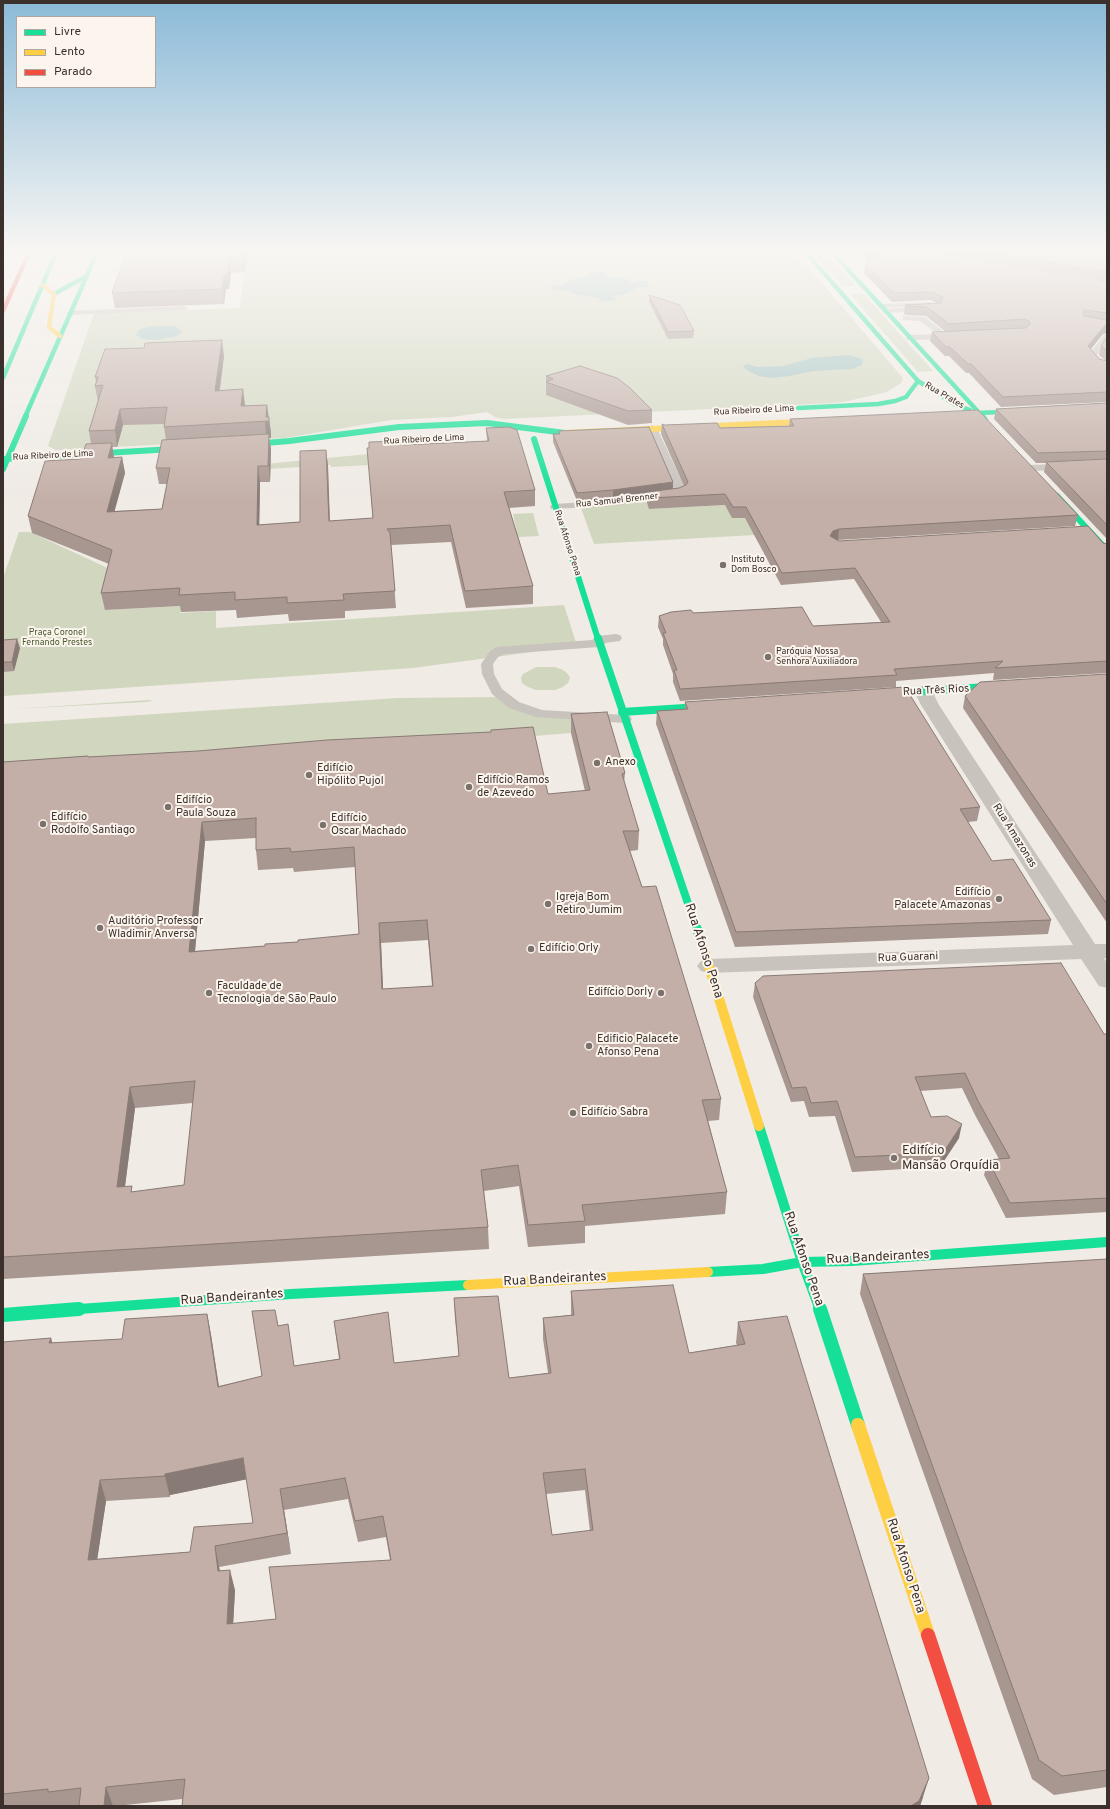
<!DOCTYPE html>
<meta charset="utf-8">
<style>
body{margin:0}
#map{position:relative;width:1110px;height:1809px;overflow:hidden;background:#f0ebe5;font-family:Overpass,sans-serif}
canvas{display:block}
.frame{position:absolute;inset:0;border:4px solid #3b302b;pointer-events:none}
.legend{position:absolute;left:16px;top:16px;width:140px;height:72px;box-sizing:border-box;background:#fbf5ee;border:1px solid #aea6a0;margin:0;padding:5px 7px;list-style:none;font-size:12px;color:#3b302b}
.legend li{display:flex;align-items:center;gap:8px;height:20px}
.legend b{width:20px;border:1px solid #aea6a0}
</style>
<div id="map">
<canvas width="1110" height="1809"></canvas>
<div class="frame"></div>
<ul class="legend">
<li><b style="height:5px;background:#16e098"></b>Livre</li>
<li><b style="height:5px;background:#ffcf43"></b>Lento</li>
<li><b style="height:5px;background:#f24e42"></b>Parado</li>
</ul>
</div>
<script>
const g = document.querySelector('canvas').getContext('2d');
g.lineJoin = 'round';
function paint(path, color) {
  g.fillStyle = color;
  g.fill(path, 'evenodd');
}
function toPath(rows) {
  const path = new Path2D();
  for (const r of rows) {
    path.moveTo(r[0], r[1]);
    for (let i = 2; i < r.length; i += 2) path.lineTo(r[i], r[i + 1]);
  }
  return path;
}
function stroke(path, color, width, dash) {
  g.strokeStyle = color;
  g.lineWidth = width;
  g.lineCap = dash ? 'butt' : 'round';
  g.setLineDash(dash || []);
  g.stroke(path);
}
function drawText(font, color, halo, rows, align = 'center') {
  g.font = font + ' Overpass,sans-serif';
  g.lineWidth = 4;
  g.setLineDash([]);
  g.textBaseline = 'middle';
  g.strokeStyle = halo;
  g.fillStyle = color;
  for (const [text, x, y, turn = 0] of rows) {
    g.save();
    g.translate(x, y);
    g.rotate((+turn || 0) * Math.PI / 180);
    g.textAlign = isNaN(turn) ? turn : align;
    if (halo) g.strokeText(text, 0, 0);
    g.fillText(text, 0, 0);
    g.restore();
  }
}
const green = toPath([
 [315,248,785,248,800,260,816,276,903,378,901,383,887,392,848,401,835,403,504,419,495,417,487,412,452,417,391,420,285,438,56,450,48,446,94,313,240,308,244,272,250,250],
 [823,249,856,286,843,286,810,250],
 [850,294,864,294,933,371,918,372],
 [390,452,371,465,331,467,331,465,237,471,202,470],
 [646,502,650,509,725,505,745,518,755,535,594,544,581,508],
 [533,513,539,536,518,537,513,514],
 [19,532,30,532,114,571,105,610,182,606,180,613,216,611,216,628,564,605,577,646,413,668,3,696,3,578],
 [536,667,555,667,563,670,568,674,570,678,568,683,563,687,555,690,536,690,528,687,522,683,521,678,523,674],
 [503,697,533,712,579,719,608,730,3,779,3,724,398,698],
 [150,700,152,701,146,702,13,709]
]);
const water = toPath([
 [588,272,603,272,605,273,603,275,605,276,624,279,633,283,644,281,647,282,649,287,635,287,632,291,626,294,612,296,619,300,603,302,598,298,574,294,565,290,553,290,550,286,564,285,567,282,573,279,589,276],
 [158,326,173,326,178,328,182,332,177,336,156,340,142,339,136,335,139,330,144,328],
 [848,355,863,359,862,365,853,369,814,371,790,376,772,378,759,376,748,371,743,366,747,364,758,367,783,366,812,358]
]);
const lane = toPath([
 [931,302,940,306,940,310,886,313,883,313,883,309,923,306,881,308,877,306,881,304,931,302],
 [184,306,188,308,187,310,70,315,66,313,70,311,184,306],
 [903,316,925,317,947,334,953,333,957,336,953,339,907,340,906,338,910,335,937,334,920,321,903,320,903,316],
 [1107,334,1107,342,1097,355,1107,364,1107,370,1098,367,1088,355,1104,335,1107,334],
 [652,425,657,428,685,488,686,492,685,494,678,497,613,506,551,509,550,507,551,505,555,504,613,500,675,491,647,428,652,425],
 [1107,462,1107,468,1030,471,1025,468,1030,465,1107,462],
 [616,634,620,635,622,638,620,641,605,643,603,646,599,647,504,654,498,657,493,664,494,674,502,689,519,702,542,710,625,715,630,716,632,719,630,722,625,723,536,717,509,708,492,694,482,674,481,664,490,651,497,647,592,640,598,636,616,634]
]);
const street = toPath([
 [923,686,929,687,932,691,939,705,1095,944,1107,944,1107,958,1104,958,1107,963,1107,988,1099,986,1081,959,709,973,701,971,697,966,701,961,709,959,1073,945,921,705,914,691,917,687,923,686]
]);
const fastFar4 = toPath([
 [802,248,918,381,956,405,970,410],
 [828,248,983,417],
 [54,294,85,277],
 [3,378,58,248],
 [798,408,878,404,895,401,906,397,918,381],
 [952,414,1026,411],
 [25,417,99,248]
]);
const fastFar3 = toPath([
 [982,416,985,420],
 [534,439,598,639],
 [241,445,289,441,399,427,487,423,565,433],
 [3,459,190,448],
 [3,469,26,416],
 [1057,496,1107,550]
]);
const fastFar2 = toPath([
 [598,638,697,930],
 [879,694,1002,686],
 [622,712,715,706]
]);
const fastFar1 = toPath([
 [697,929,699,935],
 [759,1126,802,1262,820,1310],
 [708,1272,763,1269,802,1262,852,1261,1107,1242],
 [65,1310,291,1294,468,1285]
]);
const fast = toPath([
 [820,1309,858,1425],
 [3,1315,79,1309]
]);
const slowFar3 = toPath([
 [96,254,113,249,125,248],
 [42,285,54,294,49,327,60,336]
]);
const slowFar2 = toPath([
 [565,433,820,421]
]);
const slowFar1 = toPath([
 [699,935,759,1126],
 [468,1285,708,1272]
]);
const slow = toPath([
 [858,1425,928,1635]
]);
const jamFar1 = toPath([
 [3,311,31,248]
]);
const jam = toPath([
 [928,1635,985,1806]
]);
const wall = toPath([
 [250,248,244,272,231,273,229,289,226,289,224,304,115,308,112,293],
 [840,248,911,248,1107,281,1107,333,1103,334,1091,349,1099,359,1106,361,1099,355,1101,346,1107,337,1107,402,1001,407,969,373,966,373,949,356,945,356,930,341,932,332,946,332,926,316,905,315,904,314,905,305,936,303,931,300,892,302,864,273,865,264,870,261,865,261,866,253,841,249],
 [915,248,1107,248,1107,280],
 [649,295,694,331,693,338,668,339,649,302],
 [224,356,220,390,245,405,269,417,271,433,271,438,269,438,271,449,270,482,260,482,259,525,300,522,326,450,328,466,330,521,373,519,367,448,403,445,487,441,486,428,535,490,535,506,509,508,533,586,533,604,466,608,451,542,391,545,396,608,345,611,345,618,289,621,288,614,237,618,236,610,181,612,180,606,105,610,101,593,109,564,32,533,28,516,81,459,91,444,89,431,98,402,95,386,96,382,95,377],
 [164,424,164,427,166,440,156,468,159,484,167,484,162,509,114,511,125,473,122,457,114,458,112,447,117,447,123,425],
 [546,376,652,410,652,423,628,425,546,395],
 [1107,403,1107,539,1044,472,1046,463,1036,463,994,419,996,409],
 [790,419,1078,515,1075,526,837,540,839,541,1103,543,1107,544,1107,673,993,680,994,673,896,681,896,687,680,701,673,682,673,674,663,645,663,639,658,627,659,616,693,613,813,626,881,622,854,579,781,585,745,518,732,518,725,505,649,509,647,503,647,494,613,499,577,501,553,442,553,434,559,434,559,431,673,489,679,488,684,486,661,434,662,424,664,425,720,428,789,426],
 [3,640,20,648,14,671,3,672],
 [1107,674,1107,923,963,708,965,696],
 [685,702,980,807,977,821,968,822,992,861,1051,920,1048,934,735,947,656,724,657,711,685,709],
 [571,714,625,773,624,783,639,831,638,850,630,851,642,887,721,1099,719,1120,708,1121,727,1192,725,1214,585,1226,585,1243,528,1247,519,1186,484,1191,488,1227,489,1249,3,1279,3,762,88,756,88,757,548,794,585,791,571,733],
 [256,838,256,850,258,870,293,868,294,872,355,867,359,934,265,946,195,951,205,841],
 [428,940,432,986,383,989,381,943],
 [193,1103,184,1185,133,1192,125,1187,135,1108],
 [755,983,1104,1034,1107,1034,1107,1212,1006,1218,984,1175,988,1160,999,1159,975,1115,962,1088,920,1091,931,1117,959,1138,940,1167,852,1172,835,1116,809,1117,804,1101,791,1102,753,997],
 [1107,1259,1107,1787,1054,1795,1032,1779,860,1294,863,1274],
 [571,1291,689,1353,737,1345,736,1343,738,1322,923,1797,920,1806,182,1806,182,1799,116,1806,3,1806,3,1342,52,1343,122,1339,207,1314,211,1335,219,1386,262,1376,278,1326,294,1366,339,1359,334,1321,394,1363,459,1356,455,1319,454,1298,509,1378,548,1373,543,1339,543,1318,571,1315],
 [247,1479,253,1523,190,1552,97,1559,106,1501,170,1497,170,1495],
 [585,1490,590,1531,552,1535,546,1494],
 [348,1499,358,1542,386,1537,390,1560,276,1619,233,1624,235,1590,220,1570,219,1567,291,1554,284,1510]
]);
const shadedWall = toPath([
 [245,248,250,248,244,272,243,259],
 [229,259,231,273,229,289,226,289,224,304,222,289,224,275],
 [1107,324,1107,333,1103,334,1086,355,1088,346,1105,325],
 [222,340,224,356,217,407,215,391],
 [243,389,245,405,241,406],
 [267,405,271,433,271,438,269,438,271,449,270,482,265,422],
 [120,409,123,425,117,447,115,430],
 [112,443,114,459,108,458],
 [326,450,328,466,330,538,329,521],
 [122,457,125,473,110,528,107,512],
 [258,466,260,482,259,542,257,525],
 [673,482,673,490,647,492,647,494,613,499,613,490],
 [839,529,838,540,832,542,830,536,833,531],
 [17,639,20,648,14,671,12,662],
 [202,822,205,841,193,973,189,952],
 [379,923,381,943,384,1010,382,989],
 [130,1087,135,1108,122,1209,117,1187],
 [962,1124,959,1138,940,1167,943,1153],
 [207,1314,211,1335,222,1408,218,1387],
 [51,1338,57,1359,49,1343],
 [243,1458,248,1479,170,1495,170,1497,165,1476,165,1474],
 [100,1480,106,1501,94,1581,88,1560],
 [280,1489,284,1510,291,1554,287,1533],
 [215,1546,219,1567,222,1591,218,1571],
 [230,1570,235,1590,232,1645,227,1624],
 [929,1778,923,1797,920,1806,911,1806],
 [106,1787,113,1806,104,1806]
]);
const building = toPath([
 [128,248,245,248,243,259,229,259,227,275,224,275,222,289,112,293,128,248],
 [872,248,911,248,1107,281,1107,313,1085,310,1083,311,1084,316,1107,320,1107,324,1105,325,1088,346,1099,359,1107,361,1107,392,1003,397,971,364,968,364,950,347,946,347,932,332,1026,328,1030,324,1030,322,1025,319,949,324,927,307,906,306,905,305,941,303,943,297,932,292,894,293,865,264,881,255,866,252,872,248],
 [964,248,1005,248,1028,251,1034,248,1033,248,1107,248,1107,272,964,248],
 [649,295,680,305,694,331,668,332,649,295],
 [1107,337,1107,351,1101,346,1107,337],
 [222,340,215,391,243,389,241,406,267,405,266,417,269,417,269,421,164,427,167,407,120,409,115,430,89,431,103,385,95,386,98,377,95,377,105,349,144,348,145,343,222,340],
 [580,366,617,378,630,388,652,410,628,411,546,382,553,379,546,376,580,366],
 [1107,403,1107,451,1038,453,996,409,1107,403],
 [978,410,1078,515,839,529,833,531,830,536,839,541,1088,526,1103,543,1107,544,1107,661,995,668,1003,661,894,669,897,675,680,689,674,670,677,670,663,633,666,633,659,616,671,612,691,610,693,613,802,607,813,626,890,622,855,568,782,573,746,507,733,507,725,494,650,498,647,492,679,488,686,485,688,482,662,424,664,425,717,423,720,428,794,426,790,419,978,410],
 [509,427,517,430,535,490,504,492,533,586,465,591,450,525,387,529,390,533,395,591,343,594,344,600,287,603,287,597,235,600,235,592,179,595,180,588,101,593,112,550,28,516,45,461,81,459,86,444,112,443,108,458,122,457,107,512,162,509,170,468,156,468,162,440,269,434,268,466,258,466,257,525,300,522,300,451,326,450,329,521,373,518,367,448,369,448,369,442,402,441,403,445,489,441,486,428,509,427],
 [649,427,673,482,613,490,577,493,553,434,560,434,559,431,649,427],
 [1107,459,1107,525,1046,462,1107,459],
 [17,639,12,662,3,662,3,640,17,639],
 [1107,674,1107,904,965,696,980,682,1107,674],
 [905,687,980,807,960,809,992,861,1013,859,1051,920,736,932,657,711,688,709,685,702,905,687],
 [607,712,625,773,622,774,639,831,623,831,642,887,656,886,721,1099,702,1100,727,1192,582,1205,585,1221,528,1225,518,1165,481,1170,488,1227,3,1257,3,762,88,756,88,757,198,751,327,740,491,732,491,730,533,727,548,794,590,790,571,714,607,712],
 [256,818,256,850,290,848,291,852,354,847,359,934,298,940,298,942,265,944,265,946,189,952,202,822,256,818],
 [427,920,433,986,382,989,379,923,427,920],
 [195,1081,184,1185,131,1192,132,1186,117,1187,130,1087,195,1081],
 [1061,963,1104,1034,1107,1034,1107,1198,1010,1203,988,1160,1010,1158,978,1101,965,1073,915,1077,931,1117,947,1116,962,1124,943,1153,855,1157,837,1101,811,1103,806,1087,792,1088,755,983,763,976,1061,963],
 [1107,1259,1107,1770,1062,1776,1039,1760,863,1274,1107,1259],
 [673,1285,689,1353,745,1344,738,1322,787,1316,929,1778,919,1801,911,1806,182,1806,185,1779,106,1787,104,1806,79,1806,81,1788,48,1792,48,1789,3,1794,3,1342,51,1338,49,1343,122,1339,125,1319,207,1314,218,1387,262,1376,252,1311,275,1310,278,1326,288,1324,294,1366,340,1359,334,1321,388,1312,394,1363,459,1356,454,1298,498,1296,509,1378,551,1373,543,1318,574,1315,571,1291,673,1285],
 [243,1458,253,1523,194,1527,190,1552,88,1560,100,1480,165,1476,165,1474,243,1458],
 [585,1469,593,1530,552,1535,543,1473,585,1469],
 [345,1478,355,1521,383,1516,391,1560,269,1567,276,1619,227,1624,230,1570,218,1571,215,1546,287,1533,280,1489,345,1478]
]);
const markers = [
 [723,565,4,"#7a716c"],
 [768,657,4,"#7a716c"],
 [597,763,4,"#7a716c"],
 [309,775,4,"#7a716c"],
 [469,787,4,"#7a716c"],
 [168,807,4,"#7a716c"],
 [43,824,4,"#7a716c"],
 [323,825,4,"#7a716c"],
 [999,899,4,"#7a716c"],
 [548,904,4,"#7a716c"],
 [100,928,4,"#7a716c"],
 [531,949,4,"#7a716c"],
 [209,993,4,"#7a716c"],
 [661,993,4,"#7a716c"],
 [589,1046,4,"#7a716c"],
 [573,1113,4,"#7a716c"],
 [894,1158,4,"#7a716c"]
];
const farStreetnames = [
 ["Rua Prates",944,396,30],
 ["Rua Ribeiro de Lima",754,411,-3],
 ["Rua Ribeiro de Lima",424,440,-3],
 ["Rua Ribeiro de Lima",53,456,-3],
 ["Rua Samuel Brenner",617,501,-6],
 ["Rua Afonso Pena",567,543,72]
];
const farPoinames = [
 ["Instituto",731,560],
 ["Dom Bosco",731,570],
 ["Paróquia Nossa",776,652],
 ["Senhora Auxiliadora",776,662]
];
const farParknames = [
 ["Praça Coronel",57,633],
 ["Fernando Prestes",57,643]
];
const streetNames = [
 ["Rua Três Rios",936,691,-3],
 ["Rua Amazonas",1014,836,58],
 ["Rua Guarani",908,958,-2]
];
const poiNames = [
 ["Anexo",605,763],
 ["Edifício",317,769],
 ["Hipólito Pujol",317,782],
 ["Edifício Ramos",477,781],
 ["de Azevedo",477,794],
 ["Edifício",176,801],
 ["Paula Souza",176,814],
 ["Edifício",51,818],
 ["Rodolfo Santiago",51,831],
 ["Edifício",331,819],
 ["Oscar Machado",331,832],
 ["Edifício",991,893,"right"],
 ["Palacete Amazonas",991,906,"right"],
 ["Igreja Bom",556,898],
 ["Retiro Jumim",556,911],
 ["Auditório Professor",108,922],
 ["Wladimir Anversa",108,935],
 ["Edifício Orly",539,949],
 ["Faculdade de",217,987],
 ["Tecnologia de São Paulo",217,1000],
 ["Edifício Dorly",653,993,"right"],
 ["Edificio Palacete",597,1040],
 ["Afonso Pena",597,1053],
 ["Edifício Sabra",581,1113]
];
const nearStreetnames = [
 ["Rua Afonso Pena",703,951,72],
 ["Rua Bandeirantes",878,1258,-3],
 ["Rua Afonso Pena",803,1259,71],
 ["Rua Bandeirantes",555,1280,-3],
 ["Rua Bandeirantes",232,1298,-4],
 ["Rua Afonso Pena",905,1566,72]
];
const nearPoinames = [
 ["Edifício",902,1151],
 ["Mansão Orquídia",902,1166]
];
paint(green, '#d1d6bf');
paint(water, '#a1c2c1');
paint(lane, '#c9c3be');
paint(street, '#c9c3be');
stroke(fastFar4, '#16e098', 4.5);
stroke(fastFar3, '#16e098', 6);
stroke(fastFar2, '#16e098', 8);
stroke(fastFar1, '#16e098', 10);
stroke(fast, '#16e098', 14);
stroke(slowFar3, '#ffcf43', 4.5);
stroke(slowFar2, '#ffcf43', 6);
stroke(slowFar1, '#ffcf43', 10);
stroke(slow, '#ffcf43', 14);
stroke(jamFar1, '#f24e42', 4.5);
stroke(jam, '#f24e42', 14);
paint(wall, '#a89690');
paint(shadedWall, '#887a75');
paint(building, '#c3afa7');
stroke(building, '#887a75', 1);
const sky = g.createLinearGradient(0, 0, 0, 501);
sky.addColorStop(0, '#8bbad8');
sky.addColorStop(0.5, '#f8f6f3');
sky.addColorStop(1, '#f8f6f300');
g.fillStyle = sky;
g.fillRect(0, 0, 1110, 501);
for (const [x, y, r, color] of markers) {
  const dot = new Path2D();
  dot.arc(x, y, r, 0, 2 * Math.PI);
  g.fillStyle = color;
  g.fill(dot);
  stroke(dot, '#fbf5ee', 1.5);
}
drawText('9px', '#3b302b', '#fbf5ee', farStreetnames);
drawText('9px', '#3b302b', '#fbf5ee', farPoinames, 'left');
drawText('9px', '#4a5a2e', '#fbf5ee', farParknames);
drawText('11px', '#3b302b', '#fbf5ee', streetNames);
drawText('11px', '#3b302b', '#fbf5ee', poiNames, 'left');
drawText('13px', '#3b302b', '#fbf5ee', nearStreetnames);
drawText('13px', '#3b302b', '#fbf5ee', nearPoinames, 'left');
</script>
